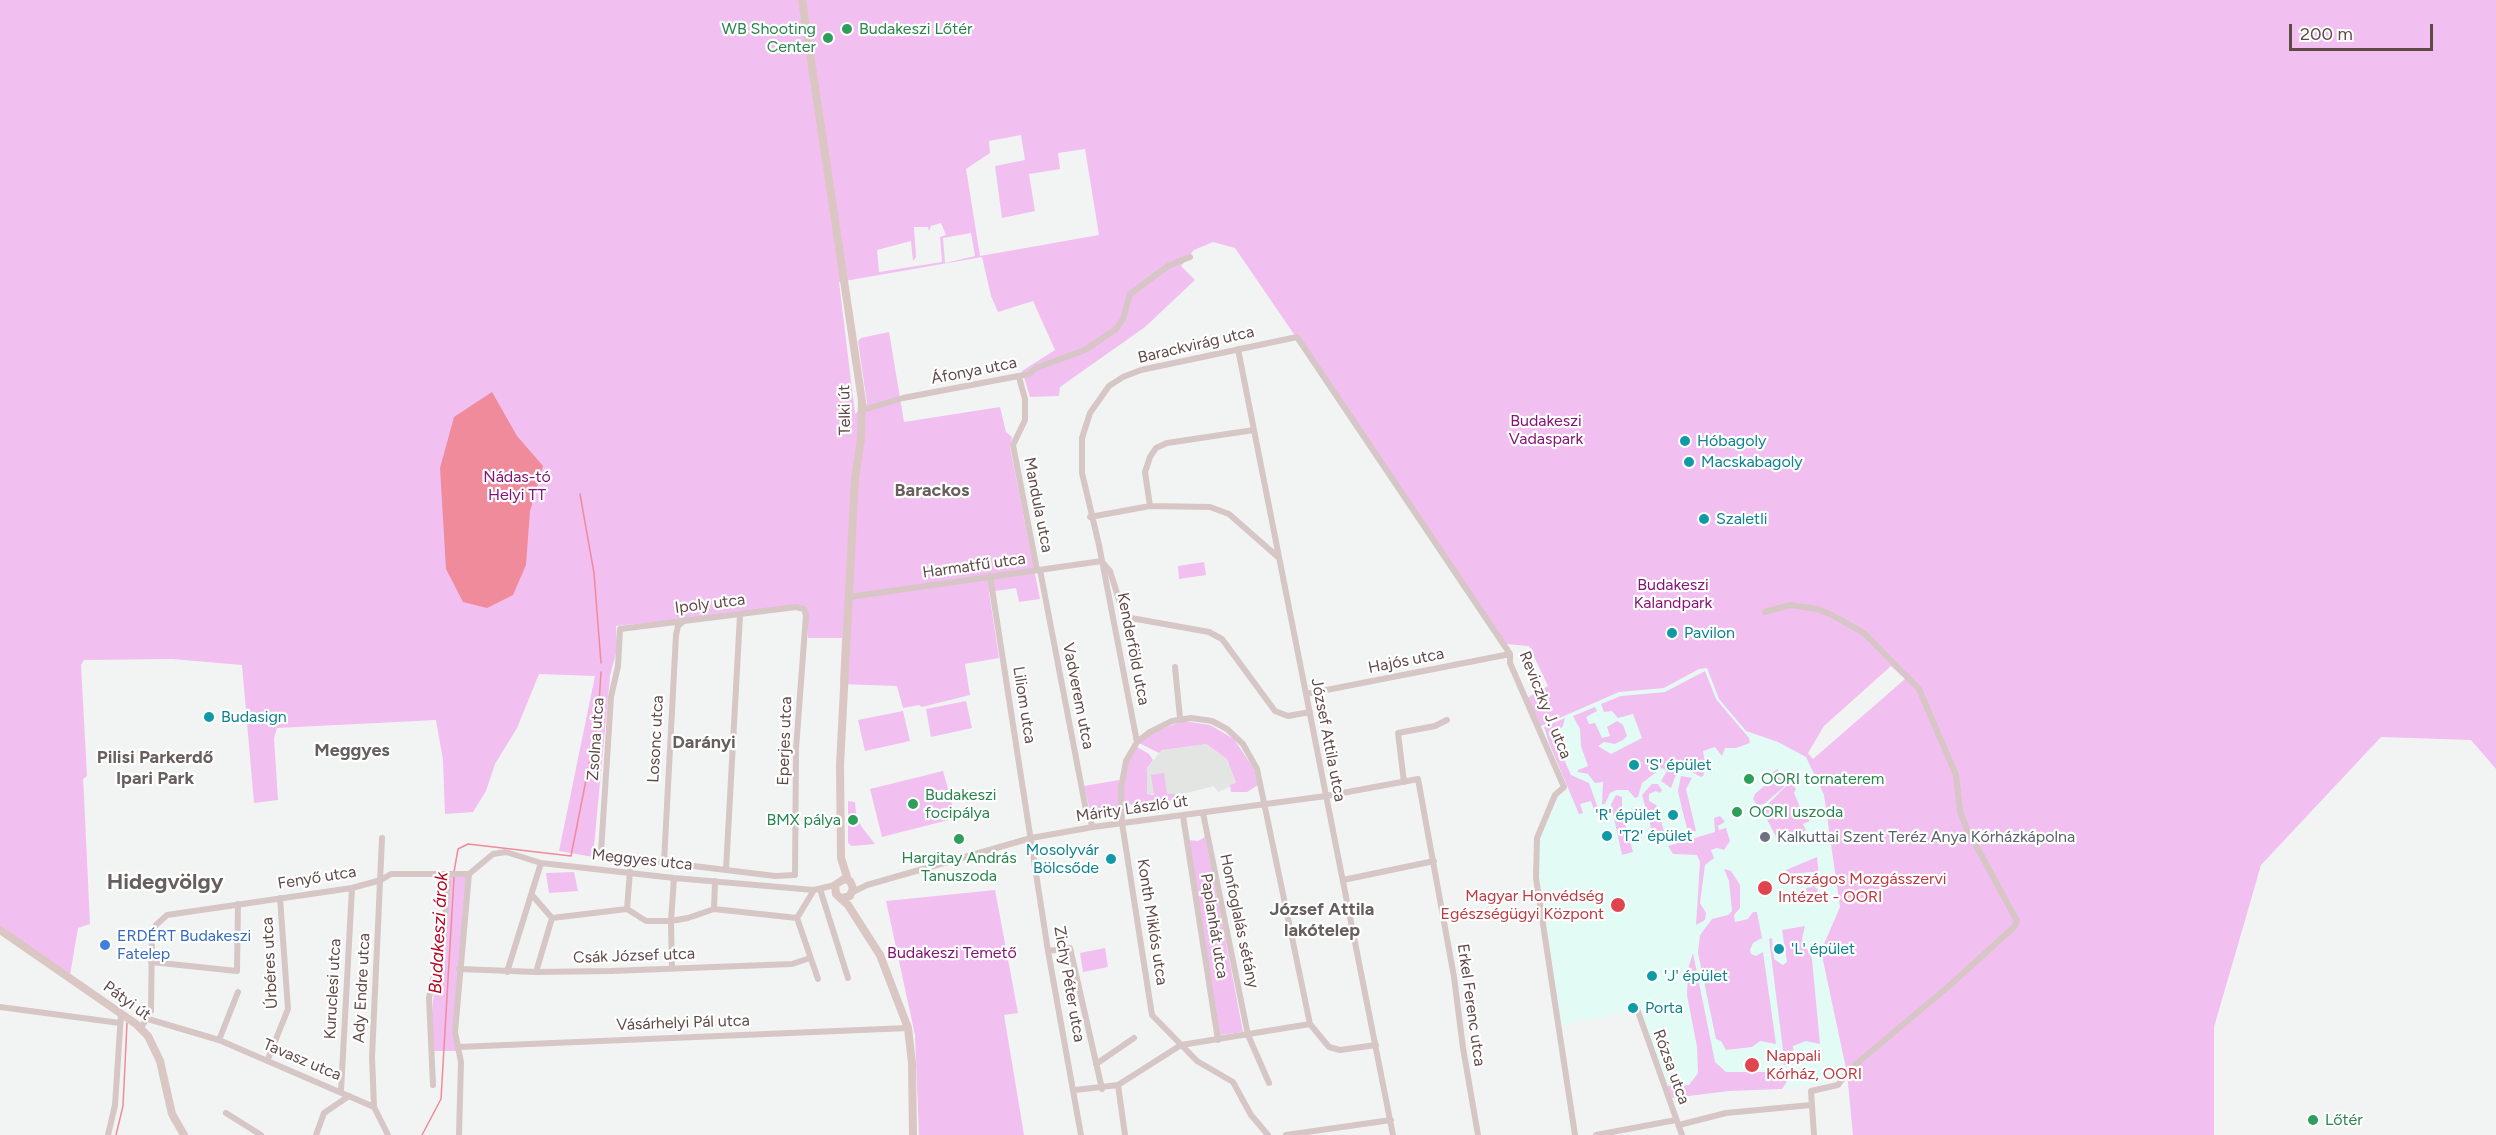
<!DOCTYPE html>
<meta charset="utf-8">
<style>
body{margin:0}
#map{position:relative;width:2496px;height:1135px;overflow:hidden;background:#f1f4f3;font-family:Figtree,sans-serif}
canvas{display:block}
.scale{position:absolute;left:2289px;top:24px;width:144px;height:27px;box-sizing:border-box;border:3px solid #604a48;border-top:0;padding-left:8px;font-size:18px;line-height:21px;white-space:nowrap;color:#604a48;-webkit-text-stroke:4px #fff;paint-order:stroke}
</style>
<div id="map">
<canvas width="2496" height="1135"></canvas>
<div class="scale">200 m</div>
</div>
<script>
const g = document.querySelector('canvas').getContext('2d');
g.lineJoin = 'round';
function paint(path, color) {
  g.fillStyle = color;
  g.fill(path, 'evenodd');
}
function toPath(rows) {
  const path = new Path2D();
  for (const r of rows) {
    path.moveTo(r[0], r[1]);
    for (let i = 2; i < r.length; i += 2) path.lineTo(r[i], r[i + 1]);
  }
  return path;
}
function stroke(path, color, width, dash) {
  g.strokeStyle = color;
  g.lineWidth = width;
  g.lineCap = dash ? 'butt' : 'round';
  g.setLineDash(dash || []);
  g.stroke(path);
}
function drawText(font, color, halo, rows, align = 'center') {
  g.font = font + ' Figtree,sans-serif';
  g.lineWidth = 4.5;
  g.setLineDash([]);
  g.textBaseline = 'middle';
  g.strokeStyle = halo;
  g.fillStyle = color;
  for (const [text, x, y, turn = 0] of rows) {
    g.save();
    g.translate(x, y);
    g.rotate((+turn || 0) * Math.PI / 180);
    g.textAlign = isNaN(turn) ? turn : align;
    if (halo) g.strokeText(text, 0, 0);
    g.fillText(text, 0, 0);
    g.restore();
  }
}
const education = toPath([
 [1205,744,1227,759,1236,784,1218,792,1214,786,1183,794,1147,794,1147,768,1162,750]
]);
const medical = toPath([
 [1707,668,1719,699,1746,732,1778,742,1806,757,1824,796,1840,907,1821,951,1846,1072,1838,1079,1813,1085,1668,1096,1641,1009,1561,1025,1540,875,1539,839,1560,795,1569,793,1566,787,1568,783,1566,781,1565,783,1539,727,1619,693,1664,689]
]);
const green = toPath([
 [0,0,2496,0,2496,769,2471,740,2381,737,2261,865,2214,1027,2214,1135,1853,1135,1847,1073,1821,951,1840,907,1824,795,1806,757,1778,742,1746,731,1719,699,1707,668,1699,669,1664,688,1619,692,1539,727,1527,698,1548,686,1529,646,1506,644,1235,248,1213,242,1194,250,1181,266,1195,280,1145,327,1060,387,1059,396,1030,397,1022,371,1055,350,1033,301,998,312,991,296,982,257,839,282,855,414,867,403,858,341,861,338,889,332,904,422,1000,407,1006,432,1012,437,1010,447,1040,599,1019,602,1016,588,989,592,999,658,965,664,970,695,922,707,919,705,903,708,897,686,840,684,842,638,808,638,808,611,805,607,616,626,617,649,610,676,593,857,559,851,595,676,539,674,517,728,495,764,486,791,473,812,445,814,443,760,436,720,277,728,274,738,278,800,254,803,242,665,172,659,84,660,81,665,87,776,83,779,84,796,90,924,78,928,70,975,0,926],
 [1021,135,1025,160,995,166,1002,218,1035,211,1029,174,1060,169,1058,153,1085,149,1099,235,980,256,966,169,990,153,989,141],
 [941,223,946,235,940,237,942,262,879,272,877,250,911,241,913,261,916,257,914,227,928,227,929,231,931,226],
 [971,233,975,256,945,263,943,238],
 [1891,666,1905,679,1813,759,1808,753,1824,726],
 [1204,562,1206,575,1179,579,1178,566],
 [1705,671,1716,699,1749,738,1750,743,1736,748,1725,748,1722,756,1715,747,1703,751,1705,762,1702,767,1704,775,1701,777,1688,770,1681,770,1675,777,1671,788,1661,781,1667,771,1662,768,1642,783,1638,797,1635,798,1628,790,1616,790,1610,793,1605,804,1602,804,1603,782,1595,783,1588,774,1578,772,1578,770,1588,766,1581,746,1580,729,1573,716,1595,707,1597,711,1586,717,1589,724,1595,723,1602,738,1610,736,1607,727,1617,721,1623,725,1627,736,1623,740,1615,744,1604,742,1598,746,1611,754,1642,738,1633,714,1618,718,1612,711,1604,712,1601,704,1621,696,1665,692],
 [966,701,972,728,931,737,926,709],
 [903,711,910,741,865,751,858,720],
 [1565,718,1563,726,1555,734,1558,746,1571,775,1589,783,1599,811,1595,813,1591,801,1580,804,1583,813,1579,814,1549,743,1544,727],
 [1183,721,1210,725,1234,739,1254,769,1258,785,1247,792,1231,792,1230,785,1236,783,1227,759,1206,744,1162,750,1159,753,1139,743,1151,733],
 [1137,747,1149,754,1153,760,1147,768,1147,794,1154,795,1151,775,1164,773,1167,794,1175,794,1176,802,1174,800,1135,806,1123,802,1122,784,1127,764],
 [1777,769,1787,777,1796,789,1794,793,1802,812,1810,821,1803,824,1806,830,1780,844,1762,810,1787,785,1781,774,1766,777],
 [943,771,956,818,882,837,870,789],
 [1681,776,1692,778,1686,789,1696,831,1688,832,1682,809,1678,791],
 [1774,777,1781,778,1784,787,1764,804,1757,805,1753,799,1755,794],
 [1119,780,1119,816,1092,819,1084,786],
 [1652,784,1658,784,1662,790,1660,793,1656,791,1649,794,1649,801,1656,805,1667,841,1656,845,1642,795],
 [1616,795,1622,797,1622,813,1633,852,1622,855,1611,804],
 [848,801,855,802,856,814,861,826,875,844,852,846,848,843],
 [1720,816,1725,822,1718,826,1719,830,1726,828,1730,841,1724,850,1717,848,1711,850,1714,858,1705,865,1700,903,1706,913,1705,920,1696,925,1700,862,1697,855,1673,854,1668,846,1715,832,1714,818],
 [1205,837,1223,927,1243,1032,1220,1035,1189,840,1198,841],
 [1817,857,1819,876,1815,888,1818,889,1817,894,1807,898,1806,888,1812,887,1815,882,1813,872,1786,874,1786,870],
 [1724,869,1731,871,1740,885,1740,908,1734,915,1735,922,1748,919,1753,912,1757,912,1762,938,1753,943,1750,950,1751,954,1756,956,1763,952,1776,1044,1760,1041,1752,1047,1726,1050,1721,1041,1716,1039,1698,953,1700,935,1712,919,1728,915,1732,911,1729,881],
 [574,872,578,891,549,893,546,873],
 [448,875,464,875,470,882,456,1025,459,1051,434,1051,432,1013,436,968,448,909],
 [995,890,1018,1013,1004,1015,1024,1135,919,1135,915,1035,886,901],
 [1805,926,1802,939,1812,959,1820,1044,1806,1041,1793,1046,1794,1059,1786,1066,1782,1063,1783,1050,1769,939,1772,938,1774,959,1783,965,1787,962,1782,930],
 [1105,948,1108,967,1083,972,1080,953],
 [1693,953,1715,1062,1726,1072,1776,1072,1788,1080,1782,1089,1729,1091,1672,1098,1667,1086,1689,1085,1698,1073,1697,1047,1687,995,1688,969]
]);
const water = toPath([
 [492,392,517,436,543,466,530,511,526,565,513,595,487,608,463,602,446,569,440,468,454,417]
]);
const stream = toPath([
 [580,494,594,573,601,663],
 [454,872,458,849,468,844,571,856,598,719,601,672],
 [116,1135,123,1106,127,1023],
 [422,1135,441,1099,454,877]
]);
const street = toPath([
 [1238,349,1393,1135],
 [1019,377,1025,399,1025,420,1013,445,1037,570],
 [863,410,903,398,1029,374,1036,368,1085,350,1116,329,1123,319,1130,294,1168,266,1190,257],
 [1150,506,1145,472,1150,457,1156,448,1167,443,1254,430],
 [1090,517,1150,506,1210,507,1229,514,1279,558],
 [1102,562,1110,571,1120,603,1131,618,1209,632,1222,639,1275,711,1288,716,1310,712],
 [1040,570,1086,810,1093,827],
 [990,576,1048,951,1081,1135],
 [849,597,1102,561],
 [796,607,804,609,806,615,796,749,795,875,775,876,604,855,601,852,611,697,618,666,620,629,796,607],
 [1765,612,1790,605,1817,609,1832,615,1864,633,1919,689,1956,775,1960,811,1966,827,2017,921,2014,927,1949,986,1849,1070,1838,1085,1811,1091,1814,1135],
 [1175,667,1180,718],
 [1306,694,1510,654],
 [1137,742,1099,545,1082,473,1082,438,1090,413,1109,386,1123,377,1141,370,1297,337,1510,654,1510,663,1564,787,1555,795,1537,838,1536,878,1575,1135],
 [1404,782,1398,733,1435,726,1447,720],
 [1203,813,1248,1035,1269,1083],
 [1183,816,1218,1040],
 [382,838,372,1057,374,1107,388,1135],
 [664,862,676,635,678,626,685,620],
 [726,870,740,615],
 [469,874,493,854,506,852,541,863,674,878,814,890,835,885],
 [1343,880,1434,861],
 [820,889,848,978],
 [853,892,867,885,1031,838,1093,827,1326,796,1418,779,1454,977,1463,1048,1478,1135],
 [532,895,552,918],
 [627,909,630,871],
 [714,909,715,881],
 [552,918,627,909,646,921,671,921,688,918,714,909,797,918,814,890],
 [797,918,818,979],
 [1048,951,1070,948,1102,1089],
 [151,962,237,971,238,904],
 [459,969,536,972,611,971,792,964,810,958],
 [672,969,671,921,674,878],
 [507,972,541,863],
 [536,972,552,918],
 [1636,1006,1682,1135],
 [0,1007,120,1023],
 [148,1019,219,1040,374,1107],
 [141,1028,151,1011,152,935,156,925,167,915,352,888,381,880,391,874,469,874],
 [219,1040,238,992],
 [459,1047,908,1028],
 [268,1059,288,1009,280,898],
 [1096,1064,1134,1038],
 [433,1085,429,998,444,929,448,881],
 [1118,1085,1125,1135],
 [1075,1090,1118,1085,1181,1045,1310,1024],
 [341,1091,352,888],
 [226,1113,261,1135],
 [1679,1125,1726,1113,1811,1105],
 [108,1135,115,1105,121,1014],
 [316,1135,324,1113,349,1096],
 [459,1135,461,1062,455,1032,469,874],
 [1268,1135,1251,1115,1233,1082,1197,1061,1152,1015,1122,823,1121,788,1126,761,1137,742,1150,732,1172,721,1191,718,1212,721,1227,729,1243,744,1257,769,1310,1024,1329,1047,1340,1050,1376,1045],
 [1286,1135,1391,1120],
 [1596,1135,1676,1120]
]);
const secondary = toPath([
 [802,0,862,401,861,439,855,478,840,765,841,858,848,880],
 [842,898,850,896,853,888,850,881,844,879,835,885,836,894,848,905,880,955,908,1028,912,1063,913,1135],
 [0,930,136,1024,148,1036,160,1061,172,1114,184,1135]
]);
const markers = [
 [847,29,6,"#2e9e5b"],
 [828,38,6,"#2e9e5b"],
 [1685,441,6,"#0f9aa8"],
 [1689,462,6,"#0f9aa8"],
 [1704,519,6,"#0f9aa8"],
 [1672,633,6,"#0f9aa8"],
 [209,717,6,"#0f9aa8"],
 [1634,765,6,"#0f9aa8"],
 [1749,779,6,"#2e9e5b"],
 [913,804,6,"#2e9e5b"],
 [1737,812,6,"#2e9e5b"],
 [1673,815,6,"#0f9aa8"],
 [853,820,6,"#2e9e5b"],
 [1607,836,6,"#0f9aa8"],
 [1765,837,6,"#6b7280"],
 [959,839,6,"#2e9e5b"],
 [1111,859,6,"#0f9aa8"],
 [1765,888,8,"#e0444e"],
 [1618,905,8,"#e0444e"],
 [105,945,6,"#3f7fe0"],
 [1779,949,6,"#0f9aa8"],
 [1652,976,6,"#0f9aa8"],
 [1633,1008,6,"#0f9aa8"],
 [1752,1065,8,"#e0444e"],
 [2313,1120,6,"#2e9e5b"]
];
const leisureNames = [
 ["WB Shooting",816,29,"right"],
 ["Center",816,47,"right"],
 ["Budakeszi Lőtér",859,29],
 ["OORI tornaterem",1761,779],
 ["Budakeszi",925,795],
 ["focipálya",925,813],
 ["OORI uszoda",1749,812],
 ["BMX pálya",841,820,"right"],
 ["Hargitay András",959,858,"center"],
 ["Tanuszoda",959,876,"center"],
 ["Lőtér",2325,1120]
];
const streetNames = [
 ["Barackvirág utca",1196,345,-13],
 ["Áfonya utca",974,371,-11],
 ["Telki út",845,410,-91],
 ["Mandula utca",1038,505,79],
 ["Harmatfű utca",974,566,-8],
 ["Ipoly utca",710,604,-7],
 ["Kenderföld utca",1133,649,79],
 ["Hajós utca",1406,661,-11],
 ["Vadverem utca",1078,696,79],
 ["Liliom utca",1024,705,81],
 ["Reviczky J. utca",1545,705,68],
 ["Zsolna utca",596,739,-86],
 ["Losonc utca",656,739,-87],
 ["József Attila utca",1328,740,79],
 ["Eperjes utca",785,741,-88],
 ["Márity László út",1132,809,-8],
 ["Meggyes utca",642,860,6],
 ["Fenyő utca",317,878,-9],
 ["Honfoglalás sétány",1239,921,78],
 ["Konth Miklós utca",1152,922,81],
 ["Paplanhát utca",1214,926,81],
 ["Csák József utca",634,956,-2],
 ["Úrbéres utca",270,963,-93],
 ["Zichy Péter utca",1069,984,80],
 ["Ady Endre utca",362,988,-87],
 ["Kuruclesi utca",333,989,-87],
 ["Pátyi út",127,1001,36],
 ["Erkel Ferenc utca",1471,1005,82],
 ["Vásárhelyi Pál utca",683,1023,-2],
 ["Tavasz utca",302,1060,23],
 ["Rózsa utca",1671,1067,70]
];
const parkNames = [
 ["Budakeszi",1546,421],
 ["Vadaspark",1546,439],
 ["Nádas-tó",517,477],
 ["Helyi TT",517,495],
 ["Budakeszi",1673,585],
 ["Kalandpark",1673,603],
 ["Budakeszi Temető",952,953]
];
const cultureNames = [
 ["Hóbagoly",1697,441],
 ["Macskabagoly",1701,462],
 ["Szaletli",1716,519],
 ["Pavilon",1684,633],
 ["Budasign",221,717],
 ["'S' épület",1646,765],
 ["'R' épület",1661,815,"right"],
 ["'T2' épület",1619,836],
 ["Mosolyvár",1099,850,"right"],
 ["Bölcsőde",1099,868,"right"],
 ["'L' épület",1791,949],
 ["'J' épület",1664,976],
 ["Porta",1645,1008]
];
const worshipNames = [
 ["Kalkuttai Szent Teréz Anya Kórházkápolna",1777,837]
];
const healthNames = [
 ["Országos Mozgásszervi",1778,879],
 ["Intézet - OORI",1778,897],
 ["Magyar Honvédség",1604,896,"right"],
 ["Egészségügyi Központ",1604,914,"right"],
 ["Nappali",1766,1056],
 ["Kórház, OORI",1766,1074]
];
const shopNames = [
 ["ERDÉRT Budakeszi",117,936],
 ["Fatelep",117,954]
];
const neighbourhoodNames = [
 ["Barackos",932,491],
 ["Darányi",704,743],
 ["Meggyes",352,751],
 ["Pilisi Parkerdő",155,758],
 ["Ipari Park",155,779],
 ["József Attila",1322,910],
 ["lakótelep",1322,931]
];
const waterNames = [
 ["Budakeszi árok",439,933,-87]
];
const districtNames = [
 ["Hidegvölgy",165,883]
];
paint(education, '#e3e5e3');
paint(medical, '#e2fcf5');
paint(green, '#f2bff1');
paint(water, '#f08b9c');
stroke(stream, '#f08b9c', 1.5);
stroke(street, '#d6c6c5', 6);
stroke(secondary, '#dac7c3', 8);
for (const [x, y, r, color] of markers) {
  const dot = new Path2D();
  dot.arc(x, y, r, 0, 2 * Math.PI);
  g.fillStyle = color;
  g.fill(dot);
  stroke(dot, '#fff', 2);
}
drawText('16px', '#27864d', '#fff', leisureNames, 'left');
drawText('16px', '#604a48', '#fff', streetNames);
drawText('16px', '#861478', '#fff', parkNames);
drawText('16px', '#0d838f', '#fff', cultureNames, 'left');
drawText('16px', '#5b616d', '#fff', worshipNames, 'left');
drawText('16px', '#be3a42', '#fff', healthNames, 'left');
drawText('16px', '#366cbe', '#fff', shopNames, 'left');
drawText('bold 18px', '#665f5d', '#fff', neighbourhoodNames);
drawText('italic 18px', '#b40623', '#fff', waterNames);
drawText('bold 22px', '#665f5d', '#fff', districtNames);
</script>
